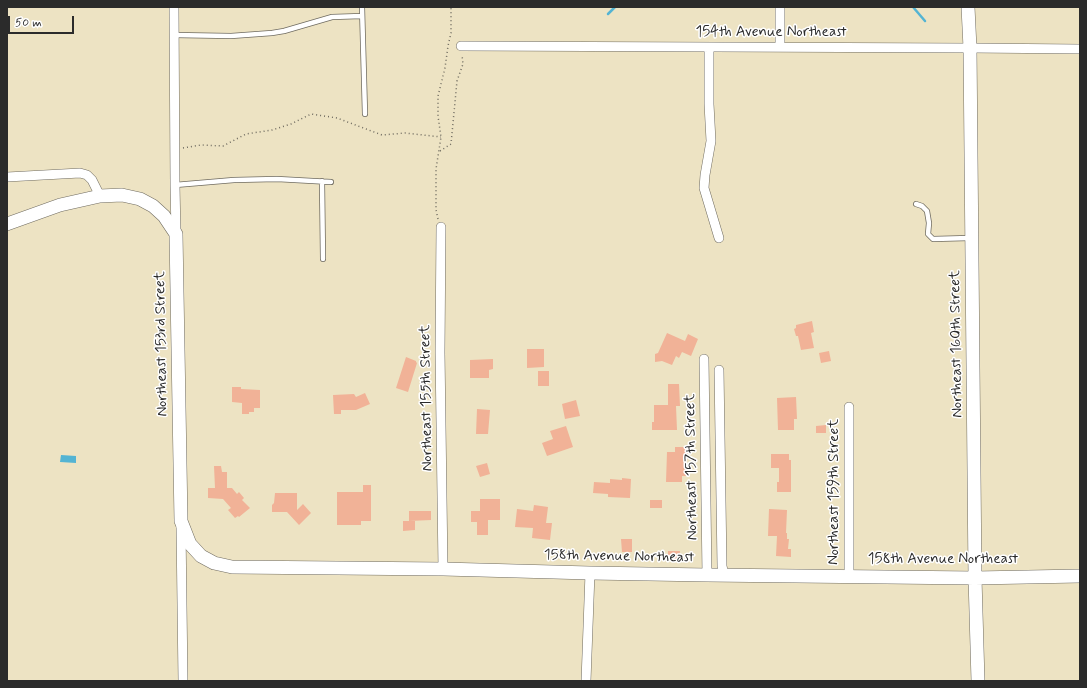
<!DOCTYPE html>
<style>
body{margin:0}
#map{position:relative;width:1087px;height:688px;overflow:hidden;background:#ede3c3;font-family:Mynerve,sans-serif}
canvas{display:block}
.frame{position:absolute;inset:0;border:8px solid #2b2b2b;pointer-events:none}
.scale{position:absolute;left:8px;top:16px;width:66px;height:18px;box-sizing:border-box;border:2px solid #2b2b2b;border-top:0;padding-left:5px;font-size:12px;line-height:14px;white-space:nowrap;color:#2b2b2b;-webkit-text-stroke:3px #fff;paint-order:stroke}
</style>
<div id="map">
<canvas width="1087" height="688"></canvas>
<div class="frame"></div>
<div class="scale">50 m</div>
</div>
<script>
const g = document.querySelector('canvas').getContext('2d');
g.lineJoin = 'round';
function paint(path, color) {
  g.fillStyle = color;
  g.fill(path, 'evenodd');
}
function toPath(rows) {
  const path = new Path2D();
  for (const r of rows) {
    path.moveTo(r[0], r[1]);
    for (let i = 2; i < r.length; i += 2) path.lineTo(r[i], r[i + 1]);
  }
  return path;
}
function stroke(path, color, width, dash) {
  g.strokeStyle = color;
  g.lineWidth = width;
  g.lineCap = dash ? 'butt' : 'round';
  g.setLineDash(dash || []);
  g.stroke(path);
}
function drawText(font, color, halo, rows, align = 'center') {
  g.font = font + ' Mynerve,sans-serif';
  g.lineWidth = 3;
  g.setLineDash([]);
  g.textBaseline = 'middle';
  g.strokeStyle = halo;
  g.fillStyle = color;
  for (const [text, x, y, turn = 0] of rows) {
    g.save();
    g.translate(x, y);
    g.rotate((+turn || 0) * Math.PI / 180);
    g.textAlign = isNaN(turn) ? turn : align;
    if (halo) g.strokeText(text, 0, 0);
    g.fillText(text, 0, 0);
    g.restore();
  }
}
const water = toPath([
 [61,455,76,456,76,463,60,462]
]);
const stream = toPath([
 [913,7,925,21],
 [608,14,615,7]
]);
const building = toPath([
 [812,321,814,332,811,333,814,348,801,350,798,336,796,336,794,329,796,328,796,325],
 [667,333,685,341,688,334,698,339,691,356,682,352,679,358,676,356,672,365,662,361,655,362,655,354,658,353],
 [527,349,544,349,544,367,527,368],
 [829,351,831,361,821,363,819,353],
 [406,357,416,361,416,362,417,363,408,392,396,388],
 [493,359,493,369,489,370,489,378,470,378,470,360],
 [538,371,549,371,549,386,538,386],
 [668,384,679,384,680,406,676,406,677,430,652,430,652,422,654,422,654,405,668,405],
 [232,387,241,387,241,389,260,390,260,408,254,408,254,412,249,412,249,414,242,414,242,403,232,402],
 [365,393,370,404,356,410,341,410,341,414,334,414,333,395,354,394,356,397],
 [796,397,797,419,794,419,794,430,778,430,777,398],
 [576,400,580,416,565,419,562,404],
 [477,409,490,410,488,434,476,434],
 [826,425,826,433,816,433,816,426],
 [566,426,573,447,547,456,542,443,553,439,550,431],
 [675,447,688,447,686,476,682,476,682,482,666,482,667,452,675,452],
 [771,454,789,454,789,460,791,460,791,492,777,492,777,482,779,482,779,468,771,468],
 [487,463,490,474,480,477,476,466],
 [214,466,221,466,222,472,227,472,227,488,232,488,237,494,239,492,244,498,242,500,250,508,239,517,238,516,235,518,228,510,231,508,223,499,208,498,208,488,215,488],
 [622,478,631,479,630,498,608,497,608,494,593,493,594,482,610,483,610,479,622,480],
 [363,485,371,485,371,521,361,521,361,525,337,525,337,492,363,492],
 [275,493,297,493,297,510,303,504,311,513,299,525,287,512,272,512,272,505,274,503],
 [480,499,500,499,500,520,488,520,488,535,477,535,477,522,471,522,471,511,480,511],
 [650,500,662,500,662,508,650,508],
 [534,505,548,507,546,523,552,523,550,540,532,538,533,528,515,527,517,509,533,511],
 [769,509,787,510,786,533,787,533,787,539,789,539,788,549,791,549,791,557,776,556,777,536,768,536],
 [409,511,431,511,431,520,409,521],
 [403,521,415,521,415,530,403,531],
 [621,539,632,539,632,552,622,552],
 [668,551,680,551,679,560,668,560]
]);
const path = toPath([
 [183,148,201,145,223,146,246,134,272,130,291,124,311,114,337,118,382,135,405,133,441,137],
 [440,151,451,144,457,81,463,64,462,55],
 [438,219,436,210,436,169,441,137,438,116,438,96,445,68,448,46,451,33,451,7]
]);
const lane = toPath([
 [362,7,365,114],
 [174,35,231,36,272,33,284,31,332,17,362,16],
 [322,181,323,259],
 [175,185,234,180,277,179,331,182],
 [916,204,922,206,927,211,929,223,928,234,933,239,970,238]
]);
const street = toPath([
 [174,7,175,185,176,234],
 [461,46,970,48,1080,49],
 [709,47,709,104,711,141,705,175,704,188,719,238],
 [780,47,780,7],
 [7,177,80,173,87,175,92,180,100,196],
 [441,227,440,352,443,569],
 [704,359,707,575],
 [719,370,722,566,724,575],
 [849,407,849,576],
 [181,528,183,681],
 [586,681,590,573]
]);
const secondary = toPath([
 [968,7,970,48,975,578,978,681],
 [7,224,60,205,100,196,122,195,140,199,153,206,164,216,176,234,181,521,190,544,201,556,214,563,232,567,443,569,590,573,707,575,975,578,1080,576]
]);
const streetNames = [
 ["154th Avenue Northeast",771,33],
 ["Northeast 153rd Street",162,344,-91],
 ["Northeast 160th Street",957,344,-91],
 ["Northeast 155th Street",427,398,-91],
 ["Northeast 157th Street",692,467,-91],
 ["Northeast 159th Street",835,492,-90],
 ["158th Avenue Northeast",619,557,1],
 ["158th Avenue Northeast",943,560]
];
paint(water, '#54b4d3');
stroke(stream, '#54b4d3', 2.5);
paint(building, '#f1b297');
stroke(lane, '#6f6b60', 6);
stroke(street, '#6f6b60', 10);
stroke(secondary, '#6f6b60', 14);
stroke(path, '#6f6b60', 1.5, [1, 3]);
stroke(lane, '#fff', 4.5);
stroke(street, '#fff', 9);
stroke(secondary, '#fff', 13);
drawText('15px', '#2b2b2b', '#fff', streetNames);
</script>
